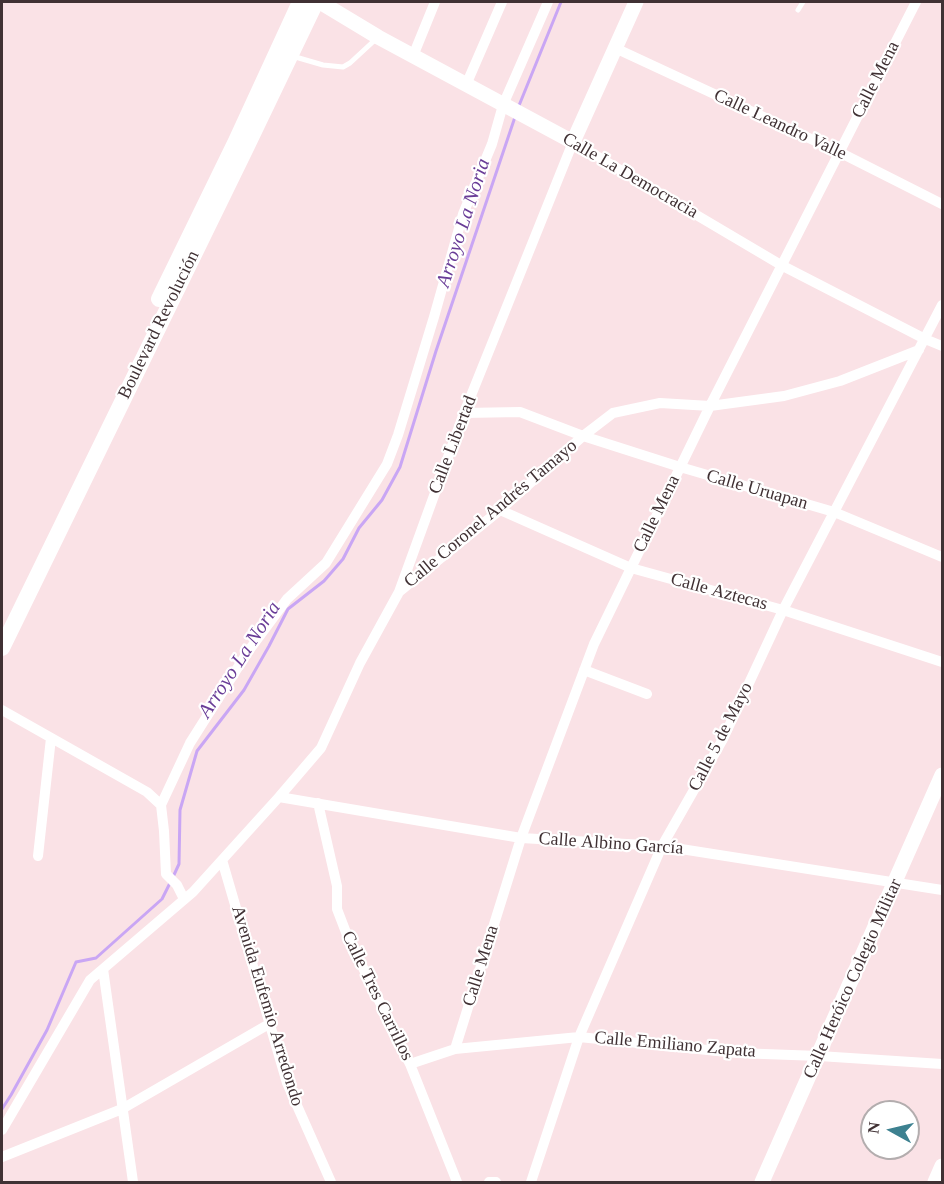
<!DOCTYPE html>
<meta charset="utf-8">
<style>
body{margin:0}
#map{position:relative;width:944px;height:1184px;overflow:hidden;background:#fae2e6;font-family:Georgia,serif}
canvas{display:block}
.frame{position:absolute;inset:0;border:3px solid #403134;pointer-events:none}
.north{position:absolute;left:860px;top:1100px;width:60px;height:60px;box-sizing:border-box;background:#fff;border:2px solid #b3adae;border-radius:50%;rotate:278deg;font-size:16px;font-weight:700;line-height:24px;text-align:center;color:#403134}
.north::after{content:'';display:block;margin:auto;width:21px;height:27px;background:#3d8190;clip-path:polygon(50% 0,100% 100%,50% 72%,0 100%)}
</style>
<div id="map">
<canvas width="944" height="1184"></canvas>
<div class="frame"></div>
<div class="north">N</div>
</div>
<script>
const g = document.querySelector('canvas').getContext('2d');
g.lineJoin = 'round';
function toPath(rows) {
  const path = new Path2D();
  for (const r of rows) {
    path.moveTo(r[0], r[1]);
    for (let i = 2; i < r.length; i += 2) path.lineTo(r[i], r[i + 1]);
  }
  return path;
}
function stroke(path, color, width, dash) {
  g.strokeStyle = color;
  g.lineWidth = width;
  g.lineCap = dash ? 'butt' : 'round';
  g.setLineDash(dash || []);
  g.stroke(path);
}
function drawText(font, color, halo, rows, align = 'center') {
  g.font = font + ' Georgia,serif';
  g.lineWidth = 4.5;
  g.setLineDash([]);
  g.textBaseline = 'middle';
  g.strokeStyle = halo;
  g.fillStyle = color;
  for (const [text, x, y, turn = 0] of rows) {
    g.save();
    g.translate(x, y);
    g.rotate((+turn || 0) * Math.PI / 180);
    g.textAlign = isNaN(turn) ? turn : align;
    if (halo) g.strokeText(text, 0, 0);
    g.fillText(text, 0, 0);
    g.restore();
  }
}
const stream = toPath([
 [518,108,561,2],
 [173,877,179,864,180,810,197,751,244,690,269,646,288,609,324,581,343,559,359,528,382,500,400,467,436,351,515,117],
 [2,1109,11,1095,47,1030,76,962,96,958,162,899,170,883]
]);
const lane = toPath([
 [798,10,803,2],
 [292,56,323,65,343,67,350,63,376,39]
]);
const street = toPath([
 [615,48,839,152,942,204],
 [413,56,435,2],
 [466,85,502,2],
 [464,413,520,412,583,436,680,467,834,512,942,557],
 [500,510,631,568,783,610,942,662],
 [400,591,500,510,583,436,613,413,660,403,710,406,784,396,840,381,919,350],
 [584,670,647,694],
 [2,710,147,792,161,805,164,831,166,874,177,885,184,899],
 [279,797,521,838,662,846,942,890],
 [318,803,337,886,337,909,347,935,410,1064,457,1182],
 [161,805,190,743,247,653,287,599,326,563,387,464,398,435,434,317,463,214,492,144,503,105,548,2],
 [38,856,51,738],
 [222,860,287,1083,331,1182],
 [103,969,133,1182],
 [455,1049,521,838,594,644,710,406,916,2],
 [410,1064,455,1049,579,1037,737,1053,819,1056,942,1064],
 [2,1130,90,980,193,892,279,797,321,748,360,663,399,592,464,413,573,142,781,265,925,339,942,346],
 [2,1157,122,1109,269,1024],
 [489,1182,496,1182],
 [531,1182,579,1037,662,846,723,739,783,610,942,305]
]);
const secondary = toPath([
 [320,2,378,37,573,142,636,2],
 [762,1182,942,775],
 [935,1182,942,1166]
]);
const primary = toPath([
 [159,299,236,141,300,2],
 [2,648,247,146,316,2]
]);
const streetNames = [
 ["Calle Mena",876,80,-63],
 ["Calle Leandro Valle",780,125,25],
 ["Calle La Democracia",630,176,30],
 ["Boulevard Revolución",159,325,-64],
 ["Calle Libertad",453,445,-69],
 ["Calle Uruapan",757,490,16],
 ["Calle Coronel Andrés Tamayo",491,514,-40],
 ["Calle Mena",657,514,-64],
 ["Calle Aztecas",719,592,15],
 ["Calle 5 de Mayo",721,737,-63],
 ["Calle Albino García",611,844,4],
 ["Calle Mena",481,966,-73],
 ["Calle Heróico Colegio Militar",853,979,-66],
 ["Calle Tres Carrillos",377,996,64],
 ["Avenida Eufemio Arredondo",267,1006,73],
 ["Calle Emiliano Zapata",675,1045,5]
];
const waterNames = [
 ["Arroyo La Noria",464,223,-72],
 ["Arroyo La Noria",240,660,-57]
];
stroke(stream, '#c9a6f4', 3);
stroke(lane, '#fff', 5);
stroke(street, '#fff', 10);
stroke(secondary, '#fff', 15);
stroke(primary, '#fff', 16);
drawText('18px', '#403134', '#fff', streetNames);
drawText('italic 20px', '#693c97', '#fff', waterNames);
</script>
